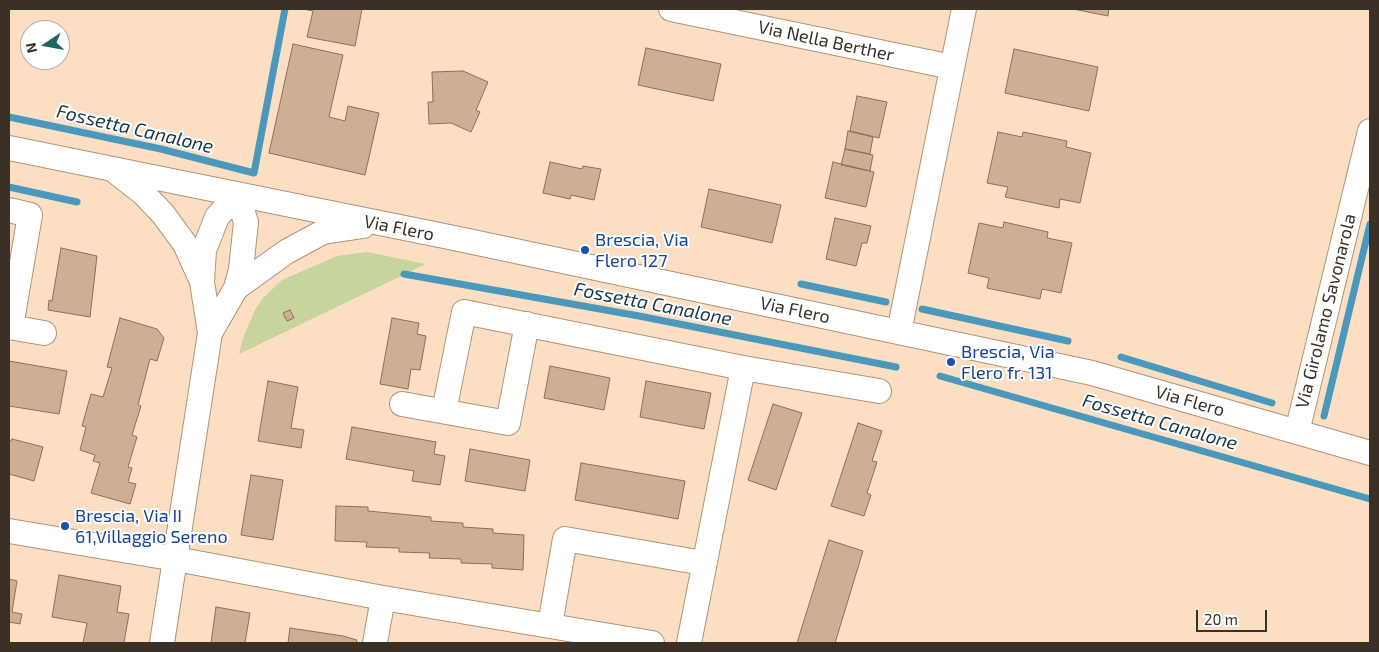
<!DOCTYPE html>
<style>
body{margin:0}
#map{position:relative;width:1379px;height:652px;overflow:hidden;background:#fcdfc2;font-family:"Exo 2",sans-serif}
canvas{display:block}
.frame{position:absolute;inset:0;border:10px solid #3b3025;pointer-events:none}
.north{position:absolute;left:20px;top:20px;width:50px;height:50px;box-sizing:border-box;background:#fff;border:1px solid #b1aca8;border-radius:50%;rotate:258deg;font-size:14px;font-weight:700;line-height:20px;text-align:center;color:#3b3025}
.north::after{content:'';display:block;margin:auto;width:18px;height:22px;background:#1a6661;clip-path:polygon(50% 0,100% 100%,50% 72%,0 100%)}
.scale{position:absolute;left:1196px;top:610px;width:71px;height:22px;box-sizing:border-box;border:2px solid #3b3025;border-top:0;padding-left:6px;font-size:15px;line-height:18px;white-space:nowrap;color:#3b3025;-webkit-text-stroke:4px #fff;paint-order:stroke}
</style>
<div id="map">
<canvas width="1379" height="652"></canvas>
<div class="frame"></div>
<div class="north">N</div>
<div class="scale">20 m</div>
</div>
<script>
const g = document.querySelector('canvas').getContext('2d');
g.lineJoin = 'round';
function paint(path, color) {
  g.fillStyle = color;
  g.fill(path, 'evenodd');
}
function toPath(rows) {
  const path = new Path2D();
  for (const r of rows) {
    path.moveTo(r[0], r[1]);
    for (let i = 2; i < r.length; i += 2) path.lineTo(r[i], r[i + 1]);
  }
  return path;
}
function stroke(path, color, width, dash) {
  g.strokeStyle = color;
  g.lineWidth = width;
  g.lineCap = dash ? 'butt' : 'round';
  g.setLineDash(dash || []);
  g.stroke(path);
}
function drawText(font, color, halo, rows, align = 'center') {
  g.font = font + ' "Exo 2",sans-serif';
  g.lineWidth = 4;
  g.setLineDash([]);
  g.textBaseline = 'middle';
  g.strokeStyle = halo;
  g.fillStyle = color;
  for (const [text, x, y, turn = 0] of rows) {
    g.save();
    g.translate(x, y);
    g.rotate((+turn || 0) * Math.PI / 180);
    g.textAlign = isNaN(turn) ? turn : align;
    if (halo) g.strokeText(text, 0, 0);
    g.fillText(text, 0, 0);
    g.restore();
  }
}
const green = toPath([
 [367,252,426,264,239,354,243,338,255,310,263,298,282,280,337,256]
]);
const stream = toPath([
 [9,117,161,149,254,173,285,9],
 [9,187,77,202],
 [404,274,639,316,896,367],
 [801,284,886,302],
 [922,309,1068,341],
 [1121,357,1272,403],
 [940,376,1370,499],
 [1324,416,1370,224]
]);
const building = toPath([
 [303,9,362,9,355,46,307,37,313,11,303,9],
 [1073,9,1109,9,1108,16,1073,9],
 [293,44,343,55,329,117,345,121,348,106,379,113,365,175,269,153,293,44],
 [646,48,721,64,713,101,638,85,646,48],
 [1014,49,1098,67,1089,111,1005,93,1014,49],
 [463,71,488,82,476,110,480,112,471,132,451,123,429,124,428,102,433,102,432,72,463,71],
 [857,96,887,102,879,138,850,131,857,96],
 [848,131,873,137,870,154,845,149,848,131],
 [998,132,1022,137,1023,132,1067,141,1066,147,1091,153,1080,203,1060,199,1059,208,1005,197,1008,187,987,183,998,132],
 [845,149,873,155,870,171,841,165,845,149],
 [550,162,582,169,583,166,601,169,594,200,571,195,570,199,543,193,550,162],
 [833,162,874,172,866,207,825,198,833,162],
 [709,189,781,205,772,243,701,227,709,189],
 [835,218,871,226,867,243,862,243,856,266,826,259,835,218],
 [1004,222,1048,232,1047,238,1072,243,1061,293,1042,289,1040,299,987,288,989,278,968,273,979,223,1003,228,1004,222],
 [61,248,97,256,90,317,48,310,49,300,52,301,61,248],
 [290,310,294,318,287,321,283,313,290,310],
 [120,318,157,329,164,338,157,361,150,359,138,405,141,406,132,435,137,437,128,467,132,468,128,482,136,484,130,504,91,493,100,463,93,461,95,455,80,450,86,427,82,426,91,394,103,397,112,368,107,367,120,318],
 [392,318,419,323,417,334,426,336,420,370,411,369,408,389,380,384,392,318],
 [9,361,67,371,59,414,9,406,9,361],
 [550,366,610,378,604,410,544,398,550,366],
 [268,381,298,387,291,428,304,430,301,448,258,441,268,381],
 [646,381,711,393,704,429,640,417,646,381],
 [773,404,802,413,776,490,748,480,773,404],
 [858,423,882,431,872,461,877,462,867,493,871,495,864,516,831,506,858,423],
 [352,427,436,442,434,454,445,456,440,485,412,481,414,471,346,459,352,427],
 [12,439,43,447,34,481,9,474,9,441,11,441,12,439],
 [470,449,530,460,525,491,465,481,470,449],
 [581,463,685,481,678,519,575,500,581,463],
 [251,475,283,480,273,540,241,535,251,475],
 [336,506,368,507,368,511,431,517,431,521,463,523,463,527,493,529,493,533,524,535,523,570,492,568,492,564,461,563,461,559,429,558,430,553,399,552,399,548,366,547,367,542,335,541,336,506],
 [829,540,863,551,835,643,797,643,829,540],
 [59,575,121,586,117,612,129,614,124,643,83,643,87,623,52,617,59,575],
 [9,579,17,581,12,612,22,614,20,624,9,622,9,579],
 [216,607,250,613,245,643,211,643,216,607],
 [290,628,343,636,357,640,356,643,288,643,290,628]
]);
const minor = toPath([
 [671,9,952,67],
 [9,148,454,238,1092,373,1370,453],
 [116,172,143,193,163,214,185,244,200,277],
 [9,210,30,215,11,327],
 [236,288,286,252,323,232,363,226],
 [9,327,44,333],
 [899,332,964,9],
 [210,333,236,288,241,269,246,222,237,195],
 [402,404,508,423,527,324],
 [444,411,464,312,743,368,879,391],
 [1297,432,1370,131],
 [9,531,176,559,383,598,652,643],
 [550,625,565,539,703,563],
 [162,643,210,333,202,282,204,250,217,217,237,195],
 [375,643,383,598],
 [689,643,743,368]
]);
const markers = [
 [585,250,5,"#1a4fb4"],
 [951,362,5,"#1a4fb4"],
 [65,526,5,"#1a4fb4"]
];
const streetNames = [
 ["Via Nella Berther",826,41,12],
 ["Via Flero",399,228,11],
 ["Via Flero",795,310,12],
 ["Via Girolamo Savonarola",1326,311,-76],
 ["Via Flero",1190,401,16]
];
const transitNames = [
 ["Brescia, Via",595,240],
 ["Flero 127",595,261],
 ["Brescia, Via",961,352],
 ["Flero fr. 131",961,373],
 ["Brescia, Via II",75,516],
 ["61,Villaggio Sereno",75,537]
];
const waterNames = [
 ["Fossetta Canalone",135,129,13],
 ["Fossetta Canalone",653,304,11],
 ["Fossetta Canalone",1160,422,16]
];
paint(green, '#c7d49e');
stroke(stream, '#4a98bc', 7);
paint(building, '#cfae97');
stroke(building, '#8d6e59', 1);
stroke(minor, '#af9479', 26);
stroke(minor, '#fff', 24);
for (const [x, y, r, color] of markers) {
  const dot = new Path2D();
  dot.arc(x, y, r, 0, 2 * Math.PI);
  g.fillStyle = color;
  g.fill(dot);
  stroke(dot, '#fff', 2);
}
drawText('18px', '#3b3025', '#fff', streetNames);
drawText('18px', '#164399', '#fff', transitNames, 'left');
drawText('italic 19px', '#153848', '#fff', waterNames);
</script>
